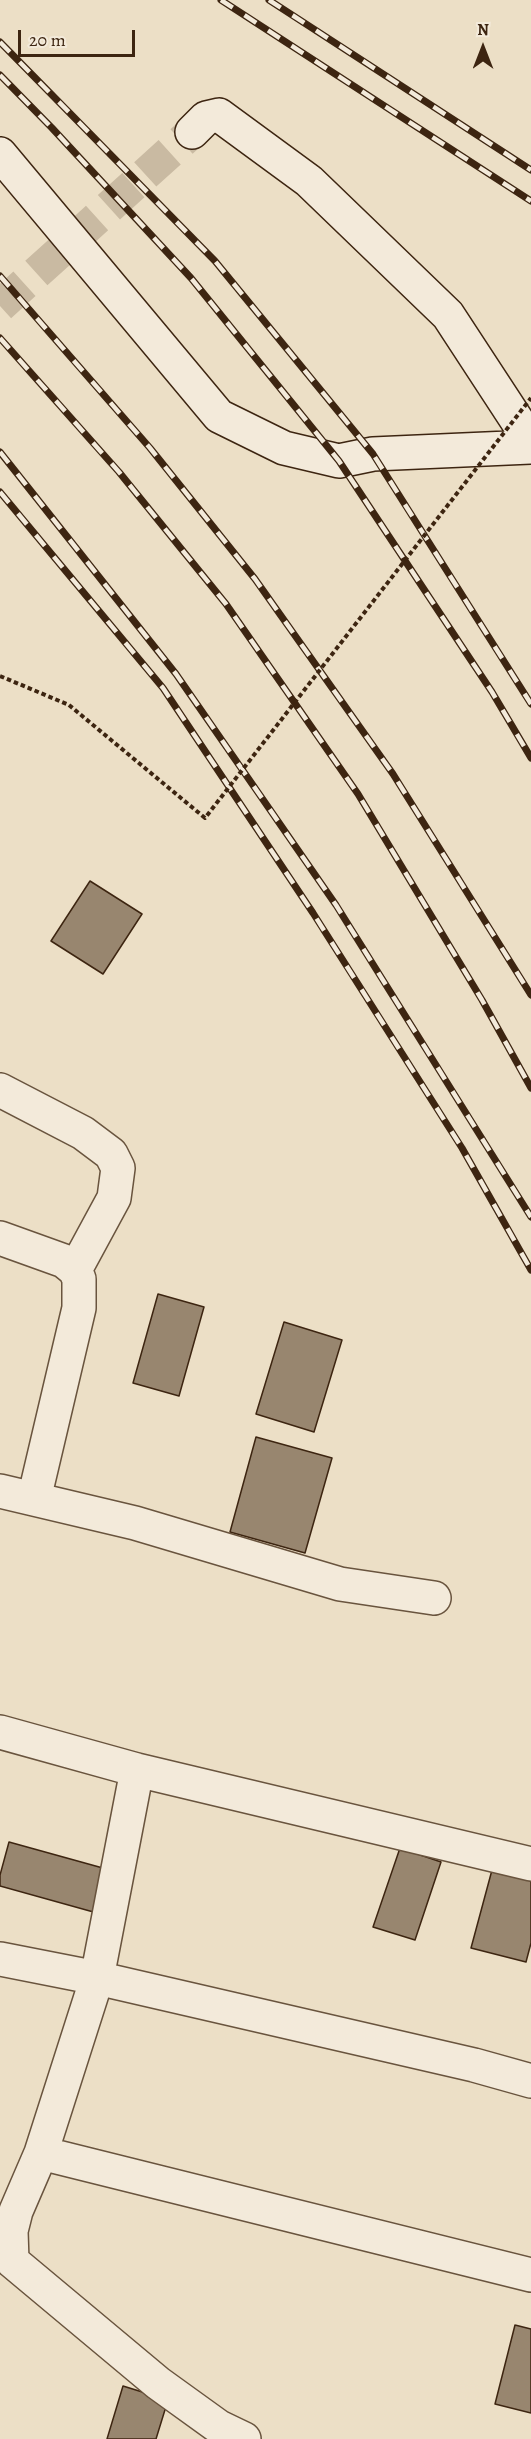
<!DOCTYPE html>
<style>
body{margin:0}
#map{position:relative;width:531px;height:2439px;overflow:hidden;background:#ecdfc6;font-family:Alegreya,serif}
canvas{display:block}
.north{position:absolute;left:453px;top:18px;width:60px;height:60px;-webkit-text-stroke:4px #f3eada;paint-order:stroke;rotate:0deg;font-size:16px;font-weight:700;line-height:24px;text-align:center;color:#3d2511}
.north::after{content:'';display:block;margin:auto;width:21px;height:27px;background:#3d2511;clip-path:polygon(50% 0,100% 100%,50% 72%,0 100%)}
.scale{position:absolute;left:18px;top:30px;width:117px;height:27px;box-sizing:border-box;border:3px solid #3d2511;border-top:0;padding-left:8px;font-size:18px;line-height:21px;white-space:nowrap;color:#3d2511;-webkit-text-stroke:4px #f3eada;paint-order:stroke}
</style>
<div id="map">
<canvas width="531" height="2439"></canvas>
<div class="north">N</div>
<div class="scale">20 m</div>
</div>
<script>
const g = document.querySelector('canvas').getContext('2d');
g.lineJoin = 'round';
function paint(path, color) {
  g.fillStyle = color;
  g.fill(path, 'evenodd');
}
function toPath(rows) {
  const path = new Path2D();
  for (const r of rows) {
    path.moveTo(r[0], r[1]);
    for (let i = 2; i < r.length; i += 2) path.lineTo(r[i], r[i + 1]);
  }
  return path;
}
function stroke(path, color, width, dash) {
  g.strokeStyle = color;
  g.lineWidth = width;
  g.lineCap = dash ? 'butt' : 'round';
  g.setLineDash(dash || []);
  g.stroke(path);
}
const building = toPath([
 [90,881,142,914,103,974,51,941,90,881],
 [158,1294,204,1307,179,1396,133,1383,158,1294],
 [284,1322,342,1340,314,1432,256,1414,284,1322],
 [256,1437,332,1458,305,1553,230,1532,256,1437],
 [9,1842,110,1870,97,1913,0,1886,0,1875,9,1842],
 [400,1848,441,1862,415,1940,373,1927,400,1848],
 [492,1870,531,1881,531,1943,526,1962,471,1948,492,1870],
 [515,2325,531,2329,531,2413,495,2404,515,2325],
 [123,2386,168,2400,156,2439,107,2439,123,2386]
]);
const secondaryTunnel = toPath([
 [0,306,192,132]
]);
const path = toPath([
 [0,676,69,705]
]);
const street = toPath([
 [0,1090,83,1133,111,1154,118,1168,114,1198,75,1270],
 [0,1238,64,1261,75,1270,79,1279,79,1308,34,1499],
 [0,1491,135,1523,340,1584,434,1598],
 [0,1732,137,1770,531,1864],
 [137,1770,97,1978,41,2153,16,2211,11,2231,12,2261,158,2383,219,2427,244,2439],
 [0,1959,97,1978,474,2065,531,2081],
 [41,2153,531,2275]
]);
const secondary = toPath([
 [192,132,206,118,219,115,309,181,448,315,531,442],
 [0,154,219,416,284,448,339,461,373,454,531,447]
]);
const rail = toPath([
 [221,0,531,201],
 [269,0,531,170],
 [0,42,215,261,373,454,531,704],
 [0,75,52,128,191,278,339,461,492,692,531,758],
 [0,276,150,448,255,579,393,774,531,995],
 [0,338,119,472,226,604,358,794,482,1000,531,1088],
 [0,452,176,674,336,905,531,1217],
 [0,492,163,688,313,913,462,1148,531,1270]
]);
const pathBridge = toPath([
 [69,705,205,818,531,398]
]);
paint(building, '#98866f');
stroke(building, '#3d2511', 1.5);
stroke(secondaryTunnel, '#c9baa2', 33, [33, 16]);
stroke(street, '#69543e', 36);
stroke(secondary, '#3d2511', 36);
stroke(path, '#3d2511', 4, [4.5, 3]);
stroke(street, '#f3eada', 33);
stroke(secondary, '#f3eada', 33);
stroke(rail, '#3d2511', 7);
stroke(rail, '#f3eada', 4.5, [14]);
stroke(pathBridge, '#3d2511', 4, [4.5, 3]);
</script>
